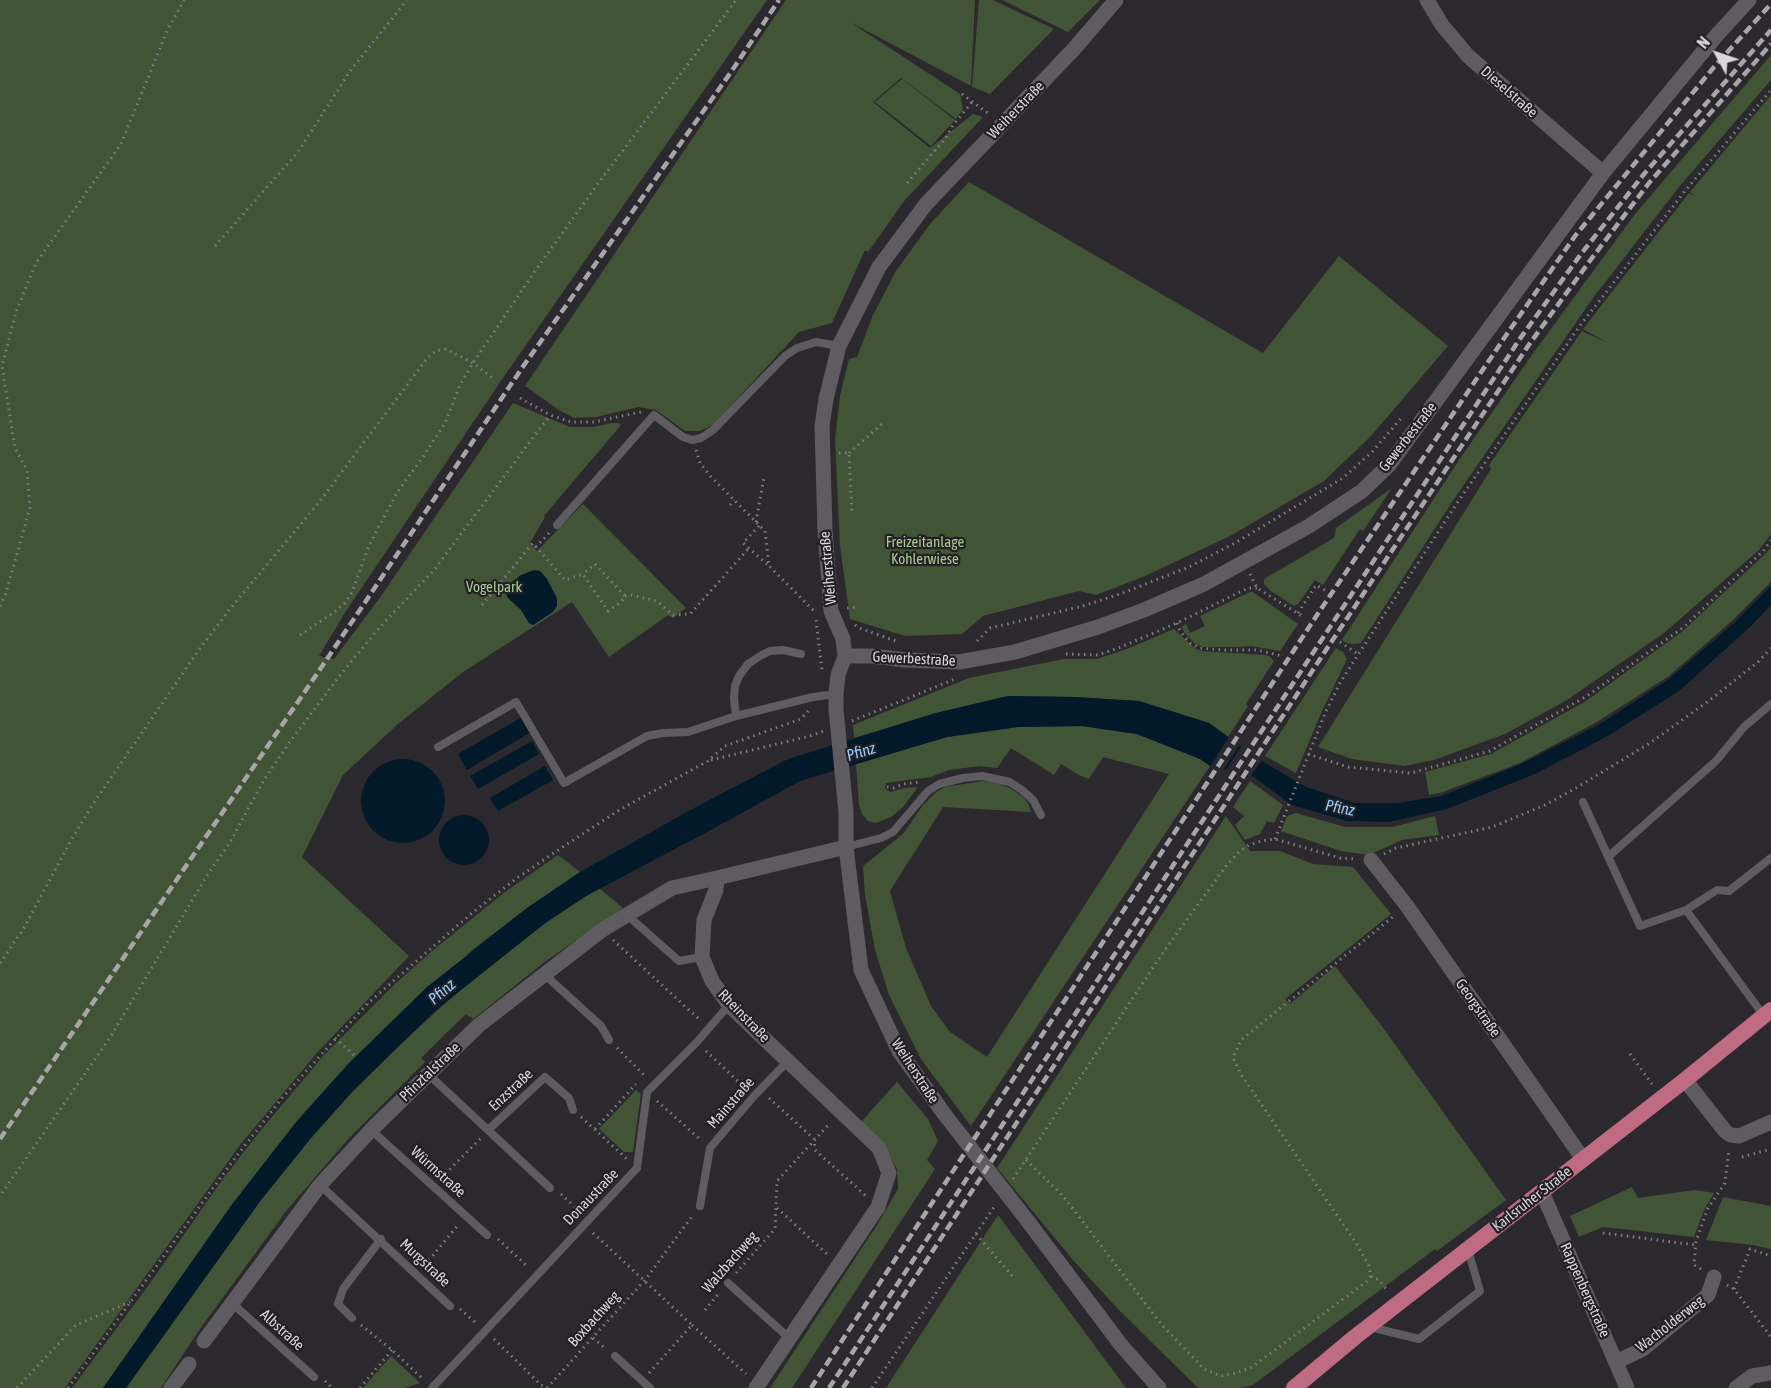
<!DOCTYPE html>
<meta charset="utf-8">
<style>
body{margin:0}
#map{position:relative;width:1771px;height:1388px;overflow:hidden;background:#2c292e;font-family:"Asap Condensed",sans-serif}
canvas{display:block}
.north{position:absolute;left:1687px;top:24px;width:60px;height:60px;-webkit-text-stroke:4px #222024;paint-order:stroke;rotate:310deg;font-size:16px;font-weight:700;line-height:24px;text-align:center;color:#d8d6d9}
.north::after{content:'';display:block;margin:auto;width:21px;height:27px;background:#d8d6d9;clip-path:polygon(50% 0,100% 100%,50% 72%,0 100%)}
</style>
<div id="map">
<canvas width="1771" height="1388"></canvas>
<div class="north">N</div>
</div>
<script>
const g = document.querySelector('canvas').getContext('2d');
g.lineJoin = 'round';
function paint(path, color) {
  g.fillStyle = color;
  g.fill(path, 'evenodd');
}
function toPath(rows) {
  const path = new Path2D();
  for (const r of rows) {
    if (r.length === 3) {
      path.moveTo(r[0] + r[2], r[1]);
      path.arc(r[0], r[1], r[2], 0, 2 * Math.PI);
      continue;
    }
    path.moveTo(r[0], r[1]);
    for (let i = 2; i < r.length; i += 2) path.lineTo(r[i], r[i + 1]);
  }
  return path;
}
function stroke(path, color, width, dash) {
  g.strokeStyle = color;
  g.lineWidth = width;
  g.lineCap = dash ? 'butt' : 'round';
  g.setLineDash(dash || []);
  g.stroke(path);
}
function drawText(font, color, halo, rows, align = 'center') {
  g.font = font + ' "Asap Condensed",sans-serif';
  g.lineWidth = 4.5;
  g.setLineDash([]);
  g.textBaseline = 'middle';
  g.strokeStyle = halo;
  g.fillStyle = color;
  for (const [text, x, y, turn = 0] of rows) {
    g.save();
    g.translate(x, y);
    g.rotate((+turn || 0) * Math.PI / 180);
    g.textAlign = isNaN(turn) ? turn : align;
    if (halo) g.strokeText(text, 0, 0);
    g.fillText(text, 0, 0);
    g.restore();
  }
}
const green = toPath([
 [0,0,767,0,505,375,346,611,319,656,334,659,379,599,513,403,570,427,593,427,612,423,618,423,621,425,544,516,545,517,530,543,537,551,583,504,686,608,673,618,668,615,609,657,572,602,463,672,398,724,343,775,302,857,409,956,316,1054,240,1145,65,1388,0,1388],
 [786,0,975,0,971,86,850,22,960,94,963,109,956,119,901,78,873,102,930,148,973,114,983,117,905,200,868,252,865,250,832,323,799,332,713,425,700,431,685,431,656,410,638,407,596,417,574,418,559,410,525,386],
 [979,0,993,0,1054,29,990,94,972,87],
 [1002,0,1100,0,1068,32],
 [1771,55,1771,80,1679,187,1593,298,1454,499,1361,643,1354,644,1347,643,1342,640,1459,460,1534,352,1635,214],
 [902,79,955,120,931,146,875,102],
 [1771,95,1771,534,1759,550,1664,633,1567,700,1505,734,1434,760,1404,766,1352,759,1318,747,1491,469,1489,465,1582,331,1608,343,1583,329,1689,193,1696,197,1690,192],
 [969,182,1263,353,1339,256,1448,346,1371,436,1324,481,1230,536,1145,576,1096,595,1079,591,983,616,962,634,905,636,850,619,840,546,835,439,840,396,849,359,857,357,873,315,896,271,930,224],
 [1392,488,1363,531,1360,529,1323,585,1315,580,1298,604,1294,606,1271,591,1264,584,1264,579,1334,538,1336,528],
 [1771,546,1771,582,1734,619,1669,676,1597,722,1520,763,1440,793,1429,795,1425,772,1491,754,1586,701,1683,631,1767,552],
 [1250,592,1253,592,1298,624,1280,651,1251,646,1236,647,1203,647,1195,644,1184,632,1182,626,1186,624,1190,633,1205,626,1200,616],
 [1174,629,1196,649,1203,651,1265,655,1269,656,1274,661,1246,704,1248,706,1228,737,1209,723,1139,701,1075,697,1008,696,936,713,854,738,853,725,969,678,1064,659,1097,659,1127,649],
 [1336,648,1343,652,1347,659,1322,711,1296,773,1265,756],
 [1082,726,1137,734,1200,759,1210,766,971,1126,921,1059,889,995,875,950,865,895,863,866,903,834,923,805,935,793,945,787,982,781,995,782,1010,788,1022,796,1028,803,1031,812,943,807,890,891,906,948,931,1006,950,1032,987,1057,1169,774,1103,757,1089,779,1079,775,1061,764,1054,775,1011,748,997,768,980,766,949,770,931,777,886,783,885,789,891,792,904,788,918,787,903,807,891,817,876,823,868,821,862,814,859,805,856,764,947,737,1018,727],
 [1250,781,1283,805,1274,823,1267,821,1260,834,1245,840,1235,825,1244,816,1233,807],
 [1296,813,1345,827,1393,827,1435,816,1439,835,1402,840,1369,855,1341,851,1281,831,1287,816],
 [1226,816,1250,851,1280,851,1313,864,1353,867,1391,914,1285,999,1290,1004,1335,966,1381,1025,1506,1200,1437,1251,1435,1249,1253,1385,1241,1388,1198,1388,1118,1309,1073,1260,997,1168],
 [558,855,580,872,527,908,472,950,233,1203,103,1388,72,1388,148,1286,225,1176,261,1130,324,1055,394,985,432,951,505,892],
 [599,888,623,908,546,961,473,1019,466,1014,421,1058,425,1062,349,1138,287,1210,200,1329,161,1388,126,1388,261,1200,311,1138,352,1092,395,1049,460,990,544,924],
 [897,1082,928,1119,938,1141,927,1160,935,1169,792,1388,770,1388,877,1225,898,1189,897,1169,885,1147,860,1123],
 [636,1090,641,1094,633,1152,624,1152,599,1129],
 [1632,1187,1638,1198,1695,1190,1714,1193,1704,1210,1694,1237,1603,1227,1579,1237,1570,1216],
 [1723,1197,1771,1206,1771,1249,1753,1245,1706,1240],
 [998,1215,1126,1388,886,1388],
 [391,1356,420,1383,405,1388,363,1388]
]);
const water = toPath([
 [534,570,540,571,547,579,557,598,557,606,553,612,533,625,529,623,521,610,508,598,505,592,512,582,521,575],
 [1771,586,1771,605,1749,628,1679,691,1608,736,1535,774,1447,809,1389,822,1346,821,1292,805,1252,776,1210,766,1200,759,1137,734,1082,726,1018,727,947,737,800,781,709,831,584,897,544,924,436,1010,352,1092,311,1138,261,1200,126,1388,103,1388,233,1203,296,1122,348,1064,427,987,527,908,580,872,696,807,788,759,936,713,1008,696,1075,697,1139,701,1209,723,1262,761,1306,787,1355,803,1398,803,1441,796,1521,764,1600,724,1669,679,1734,623],
 [522,717,531,732,467,770,458,754],
 [532,741,539,754,478,789,470,776],
 [403,801,42],
 [545,766,553,780,498,811,490,798],
 [464,840,25]
]);
const pier = toPath([
 [1230,735,1241,743,1222,772,1209,769],
 [1243,744,1263,758,1249,779,1224,773]
]);
const path = toPath([
 [962,94,989,114],
 [907,183,945,139,953,125,972,102],
 [215,246,298,152,350,71,407,0],
 [520,398,550,415,571,422,594,422,641,412],
 [696,450,700,463,710,476,765,531,769,566,814,611],
 [839,453,849,453,852,514],
 [849,453,883,423],
 [730,505,734,500],
 [756,522,764,477],
 [759,526,743,543,768,565],
 [549,533,536,547,565,580,583,574,608,611,622,601,625,596,595,564,583,574],
 [1250,574,1257,588,1302,616],
 [625,596,631,595,657,601,673,615,690,614,749,548],
 [482,605,533,543,536,547],
 [0,606,6,593,30,508,27,470,15,448,2,366,16,312,36,263,121,144,167,31,184,0],
 [847,608,859,607],
 [1298,613,1316,585,1328,592],
 [816,620,822,670],
 [1177,623,1180,631,1190,643,1199,648,1223,650,1257,650,1278,655,1283,658],
 [855,625,859,628,899,642],
 [300,635,333,613,345,603,352,592,368,548,377,530,398,491,423,457,445,423,460,385,473,363,535,271,597,185,736,0],
 [977,641,990,628,1083,606,1120,594,1189,567,1235,543,1343,478,1373,451,1403,416],
 [1340,642,1358,654],
 [1066,654,1098,655,1121,647,1177,623,1248,588,1257,588],
 [852,721,955,679],
 [1308,754,1348,767,1411,773,1490,751,1587,696,1684,627,1764,550,1771,540],
 [711,760,810,736,824,731],
 [887,787,894,788,903,784,919,782],
 [1275,839,1326,711,1341,681,1457,503,1579,327,1685,191,1771,90],
 [1384,854,1396,848,1492,827,1545,805,1576,788,1650,743,1706,703,1758,662,1771,648],
 [613,940,701,1021],
 [0,963,24,928,70,842,93,804,198,651,230,609,320,501,428,357,436,351,446,349,473,363,495,380],
 [335,1038,355,1056],
 [617,1048,644,1075,645,1078],
 [706,1051,745,1088],
 [1630,1054,1652,1084],
 [769,1098,814,1139,815,1150,866,1196],
 [657,1101,702,1141],
 [581,1117,627,1159],
 [595,1129,636,1084],
 [1742,1157,1771,1149],
 [1026,1160,1063,1196,1161,1324,1204,1369,1221,1376,1236,1373,1252,1367,1366,1282,1371,1276,1369,1266,1358,1246,1242,1076,1233,1058,1241,1040,1394,916],
 [441,1178,481,1138],
 [1013,1179,1164,951,1226,866,1239,852,1249,845,1261,841,1275,839,1340,858,1357,859],
 [2,1193,109,1039,208,874,230,842,264,780,289,743,341,674,380,627,434,570,550,415],
 [561,1194,580,1212],
 [777,1208,828,1255],
 [593,1233,692,1325,649,1373],
 [1603,1233,1696,1245],
 [976,1234,1014,1278],
 [498,1239,528,1267],
 [425,1265,459,1224],
 [1701,1269,1694,1265,1696,1241,1708,1208,1725,1183,1729,1149],
 [736,1273,775,1229,777,1181,830,1123],
 [1371,1276,1379,1280,1387,1290],
 [1727,1285,1734,1289,1771,1337],
 [1734,1289,1750,1249,1771,1256],
 [460,1309,476,1323],
 [705,1310,720,1292],
 [361,1325,392,1350,424,1380],
 [692,1325,746,1374],
 [593,1338,606,1349],
 [494,1339,541,1385,547,1388],
 [325,1381,332,1388],
 [17,1388,76,1325,130,1302],
 [68,1388,229,1166,282,1098,368,1003,472,913,517,878,567,844,621,809,708,761,725,746,801,719,809,710],
 [360,1388,392,1350],
 [547,1388,645,1280,693,1215],
 [872,1388,996,1204]
]);
const service = toPath([
 [557,525,654,415,683,437,692,440,701,438,713,430,785,356,797,348,816,342,839,346],
 [736,716,734,699,735,686,739,676,748,664,760,656,770,651,783,650,801,654],
 [438,747,516,702,564,783,647,736,663,733,688,732,736,716,813,697,836,694],
 [1583,802,1640,926,1686,910,1717,890,1729,891,1771,858],
 [846,847,881,838,893,832,928,791,939,784,963,778,982,776,1010,782,1022,790,1033,800,1041,815],
 [1608,857,1716,761,1744,727,1771,704],
 [1686,910,1764,1016],
 [627,915,679,961,702,957],
 [544,974,601,1026,609,1040],
 [427,1073,550,1188],
 [371,1130,487,1235],
 [488,1130,545,1077,569,1098,573,1110],
 [320,1185,450,1306],
 [700,1206,710,1148,754,1096,788,1061],
 [728,1283,789,1338],
 [232,1303,314,1377],
 [352,1318,338,1304,343,1289,381,1239],
 [1370,1327,1419,1339,1480,1291,1468,1250],
 [615,1356,650,1388],
 [432,1388,637,1168,647,1092,696,1043,729,1005]
]);
const minor = toPath([
 [1116,0,1073,50,926,204,879,267,839,346,826,399,822,426,825,530,831,611,843,639,845,656,838,675,836,694,836,709,846,812,846,847,861,970,899,1051,945,1115,1027,1220,1121,1345,1159,1388],
 [1427,0,1442,25,1468,56,1603,173],
 [845,656,871,656,906,660,959,662,1015,652,1098,627,1144,610,1204,584,1309,526,1362,491,1389,465,1603,173,1716,36,1749,0],
 [1371,860,1407,906,1583,1159],
 [1685,1080,1725,1131,1730,1135,1739,1136,1771,1122],
 [1542,1192,1627,1388],
 [204,1341,320,1185,371,1130,479,1025,602,930,672,888,717,878],
 [1616,1362,1643,1349,1708,1295,1714,1277],
 [171,1388,189,1364],
 [756,1388,878,1207,889,1173,879,1148,729,1005,712,981,702,957,704,920,716,890,717,878,846,847],
 [1736,1388,1752,1376,1771,1373]
]);
const primary = toPath([
 [1294,1388,1355,1337,1685,1080,1771,1010]
]);
const rail = toPath([
 [0,1139,325,662,522,368,731,72,779,0],
 [811,1388,1317,615,1509,331,1575,236,1714,67,1771,4],
 [829,1388,1519,340,1581,254,1644,174,1771,30],
 [843,1388,1326,650,1528,346,1589,262,1649,183,1771,44]
]);
const streetNames = [
 ["Dieselstraße",1509,92,41],
 ["Weiherstraße",1016,110,-46],
 ["Gewerbestraße",1408,437,-52],
 ["Weiherstraße",828,568,-95],
 ["Gewerbestraße",914,659,3],
 ["Georgstraße",1478,1008,55],
 ["Rheinstraße",744,1016,46],
 ["Weiherstraße",915,1071,57],
 ["Pfinztalstraße",430,1072,-44],
 ["Enzstraße",511,1090,-43],
 ["Mainstraße",731,1103,-49],
 ["Würmstraße",438,1172,42],
 ["Donaustraße",591,1197,-46],
 ["Karlsruher Straße",1532,1199,-38],
 ["Walzbachweg",730,1262,-49],
 ["Murgstraße",425,1263,43],
 ["Rappenbergstraße",1585,1290,66],
 ["Boxbachweg",594,1319,-48],
 ["Wacholderweg",1670,1324,-38],
 ["Albstraße",282,1330,42]
];
const parkNames = [
 ["Freizeitanlage",925,542],
 ["Kohlerwiese",925,559],
 ["Vogelpark",494,587]
];
const waterNames = [
 ["Pfinz",861,752,-17],
 ["Pfinz",1340,808,11],
 ["Pfinz",442,992,-40]
];
paint(green, '#425436');
paint(water, '#02192a');
paint(pier, '#2c292e');
stroke(path, '#7f7d81', 3, [1.5, 4.5]);
stroke(service, '#5f5c61', 8);
stroke(minor, '#5f5c61', 15);
stroke(primary, '#be6b83', 16);
stroke(rail, '#a8a5a9', 4.5, [9, 4.5]);
drawText('15px', '#d8d6d9', '#222024', streetNames);
drawText('15px', '#a7cb91', '#222024', parkNames);
drawText('italic 16px', '#93ccfa', '#222024', waterNames);
</script>
